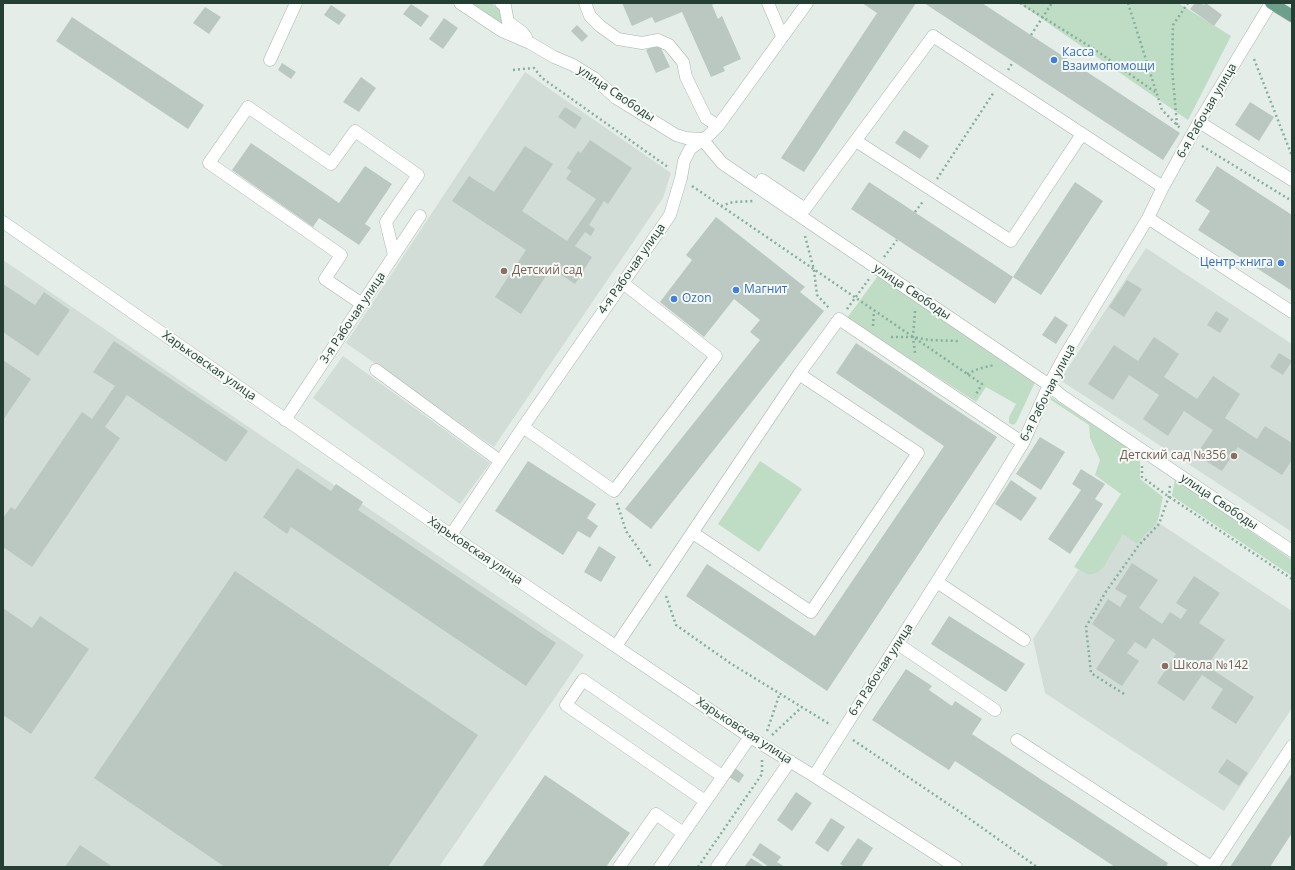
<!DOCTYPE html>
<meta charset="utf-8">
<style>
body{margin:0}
#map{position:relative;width:1295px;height:870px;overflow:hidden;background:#e5ede8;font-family:"Open Sans",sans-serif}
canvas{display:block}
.frame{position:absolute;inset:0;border:4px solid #253e34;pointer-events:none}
</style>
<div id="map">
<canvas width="1295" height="870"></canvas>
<div class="frame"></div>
</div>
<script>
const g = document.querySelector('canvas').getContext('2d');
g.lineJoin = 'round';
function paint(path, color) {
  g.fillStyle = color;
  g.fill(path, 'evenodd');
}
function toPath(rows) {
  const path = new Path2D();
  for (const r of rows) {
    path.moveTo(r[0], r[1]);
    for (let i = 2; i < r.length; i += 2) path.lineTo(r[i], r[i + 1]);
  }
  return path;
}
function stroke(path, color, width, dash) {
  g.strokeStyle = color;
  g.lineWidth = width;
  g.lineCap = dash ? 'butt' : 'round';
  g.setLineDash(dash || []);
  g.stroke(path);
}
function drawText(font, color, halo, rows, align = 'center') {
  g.font = font + ' "Open Sans",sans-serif';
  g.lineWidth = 4;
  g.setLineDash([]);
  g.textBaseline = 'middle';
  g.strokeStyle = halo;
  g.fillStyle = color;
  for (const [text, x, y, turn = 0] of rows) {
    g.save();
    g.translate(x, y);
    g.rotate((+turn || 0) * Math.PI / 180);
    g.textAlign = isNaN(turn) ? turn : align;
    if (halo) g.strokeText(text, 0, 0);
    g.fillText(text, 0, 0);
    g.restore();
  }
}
const built = toPath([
 [525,72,671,173,663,198,494,447,346,343],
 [1146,248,1292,344,1292,532,1060,380],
 [3,260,584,655,439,867,3,867],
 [343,356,490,463,460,504,313,398],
 [1124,500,1292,611,1292,708,1224,811,1045,693,1033,639]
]);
const green = toPath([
 [465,3,491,3,503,12,505,26],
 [1019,3,1178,3,1231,36,1188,120],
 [880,273,1036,380,1016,423,1013,425,1009,423,1009,417,1016,404,986,387,976,402,847,318],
 [1051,397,1140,456,1140,479,1163,497,1158,520,1153,527,1146,533,1137,544,1123,534,1103,568,1098,572,1093,574,1087,574,1074,567,1121,494,1095,475,1100,460,1090,438,1089,425,1051,400],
 [760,461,802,489,759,552,718,524],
 [1175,479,1292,560,1292,576,1172,496]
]);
const building = toPath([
 [622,3,716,3,712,5,718,19,722,16,741,59,723,67,725,71,711,77,682,12,655,23,652,17,632,26],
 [862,3,916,3,804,172,781,158,877,13],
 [924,3,982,3,1180,133,1163,160],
 [1195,3,1201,3,1204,5,1206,3,1222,15,1214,26,1190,9],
 [411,4,429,16,421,27,403,14],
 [331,5,346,15,339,25,324,15],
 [205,7,221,17,209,34,193,23],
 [72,17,204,105,188,129,56,41],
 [444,18,458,28,443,49,429,39],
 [577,25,588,36,582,42,571,31],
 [659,44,670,67,656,73,646,50],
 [282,63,296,72,291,79,278,70],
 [361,77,376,88,359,112,343,102],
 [1250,102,1274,117,1259,141,1235,125],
 [565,107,582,118,575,129,558,117],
 [904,130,929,146,920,159,895,143],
 [590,140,632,168,608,204,604,201,589,225,595,229,591,236,585,232,575,246,592,257,575,284,551,268,521,314,495,297,526,250,452,201,469,176,494,192,525,146,553,164,522,211,567,241,596,199,566,179,571,171,567,168,578,151,581,153],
 [251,143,339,203,365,166,392,184,365,224,371,228,359,245,319,218,313,227,232,170],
 [1217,166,1292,215,1292,291,1198,230,1210,211,1195,201],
 [869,182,1013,277,995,304,851,209],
 [1075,182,1103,201,1041,295,1013,277],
 [716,217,805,287,800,292,824,311,651,529,625,509,760,340,750,332,760,320,734,299,704,337,660,302,692,260,686,255],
 [1127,280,1142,289,1124,317,1109,307],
 [3,284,35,305,44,292,70,310,38,356,3,332],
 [1216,311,1229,319,1220,333,1207,325],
 [1055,316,1068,325,1056,344,1042,335],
 [1154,337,1179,354,1164,377,1197,399,1213,376,1240,394,1225,418,1257,439,1265,426,1292,443,1292,460,1282,475,1238,447,1222,471,1196,455,1213,430,1184,411,1168,436,1143,419,1159,395,1129,375,1113,400,1088,384,1114,345,1138,361],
 [114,341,248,431,226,462,127,395,105,427,120,438,32,567,3,547,3,518,11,507,15,510,82,412,92,419,115,386,93,372],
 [856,343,997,437,827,691,686,596,707,564,815,636,878,543,944,446,836,373],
 [1279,353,1292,361,1283,375,1270,367],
 [3,360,31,379,3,420],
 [1040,437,1065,452,1041,490,1016,474],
 [528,461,596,504,587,518,598,526,590,538,578,531,563,555,495,511],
 [297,468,331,491,336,484,363,502,358,510,556,643,526,686,291,527,287,534,263,517],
 [1081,469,1105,484,1095,499,1103,504,1070,554,1048,539,1081,490,1072,484],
 [1011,480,1037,498,1021,521,995,504],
 [599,546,616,557,601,582,584,572],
 [1132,563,1158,580,1139,608,1162,624,1170,612,1181,619,1187,610,1176,603,1194,576,1220,593,1199,623,1225,640,1207,666,1254,697,1236,724,1211,708,1223,689,1202,675,1184,701,1157,683,1176,654,1153,638,1146,649,1135,642,1127,653,1139,661,1122,686,1096,669,1115,640,1092,624,1108,599,1120,607,1127,596,1115,589],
 [235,571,478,735,388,867,225,867,94,778],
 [3,608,32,628,40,616,89,649,31,734,3,715],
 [949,616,1025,664,1006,692,931,644],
 [906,669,932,686,929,690,952,706,955,701,982,719,972,734,1168,863,1166,867,1115,867,955,761,949,770,872,720],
 [1227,759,1248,773,1239,786,1218,772],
 [735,768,744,775,739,783,729,777],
 [1292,773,1292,833,1270,867,1230,867],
 [545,775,630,833,606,867,482,867],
 [796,792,812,803,792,831,777,820],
 [831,818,845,827,828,852,815,843],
 [858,838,873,848,861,867,845,867,840,864],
 [760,843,781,857,777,862,785,867,769,867,752,855],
 [80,845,113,867,65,867],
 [751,858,765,867,744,867]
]);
const path = toPath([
 [1020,3,1094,49,1155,92],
 [1128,3,1162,110,1181,129],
 [1031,35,1052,3],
 [1254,59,1292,156],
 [513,70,534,68,542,78,668,167],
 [1008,70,1013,62],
 [1177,125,1172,68,1173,25,1188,3],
 [1202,146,1292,201],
 [937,179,994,92],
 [692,186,982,384,975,396],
 [721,206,733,202,753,201],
 [915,212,924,200],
 [805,236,814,270,817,295,830,309],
 [884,257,897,240],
 [847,309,869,279],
 [915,311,913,337,915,353],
 [873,326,874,311],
 [891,337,913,337,929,340,958,341],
 [967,374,978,369,994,365],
 [1142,466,1142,477,1165,494,1292,579],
 [617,503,626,531,652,568],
 [666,596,676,625,730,663,831,725],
 [1124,694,1091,673,1086,627,1105,593,1139,545,1159,524,1169,496,1170,485],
 [767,731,780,693],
 [772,735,802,707],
 [853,740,960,812,1037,867],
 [698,867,762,774,762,759]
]);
const minor = toPath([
 [460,3,502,31,530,43,554,57,573,65,594,78,616,98,676,135,686,138,702,139,722,163,1049,385,1062,396,1292,551],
 [501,3,505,6,508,22,522,32,526,37],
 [585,3,590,16,600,26,618,39,642,43,658,40,669,45,683,62,686,77,706,118,718,126],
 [768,3,782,36],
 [270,60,296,3],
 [1199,122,1292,180],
 [856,141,1011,241,1082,134],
 [762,180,805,209,933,36,1163,187],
 [1148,218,1292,312],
 [3,222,451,535,750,737,814,776,956,867],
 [362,304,325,279,341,255,209,163,248,107,331,164,355,131,418,175,386,222,394,255],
 [376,370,500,461],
 [285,420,420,216],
 [523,427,614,491,716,356,623,283],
 [693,533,811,612,918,453,799,374],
 [451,535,523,427,670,215,681,178,684,161,690,149,709,135,718,126,807,3],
 [937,582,1024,640],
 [898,644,995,710],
 [616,646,799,374,839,319,1023,443],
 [1017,740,1211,867],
 [814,776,979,515,1023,443,1049,385,1064,357,1148,218,1163,187,1199,122,1271,3],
 [705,801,566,705,583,680,722,776],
 [619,867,656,814,683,833],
 [660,867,750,737],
 [717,867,790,761],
 [1212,867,1292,746]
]);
const major = toPath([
 [1271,3,1292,16]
]);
const markers = [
 [1054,60,4,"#3f7fe0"],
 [1281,263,4,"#3f7fe0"],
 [504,271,4,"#8d6e63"],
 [736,290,4,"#3f7fe0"],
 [674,299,4,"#3f7fe0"],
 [1234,456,4,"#8d6e63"],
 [1165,666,4,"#8d6e63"]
];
const shopNames = [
 ["Касса",1062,53],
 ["Взаимопомощи",1062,67],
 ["Центр-книга",1273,263,"right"],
 ["Магнит",744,290],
 ["Ozon",682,299]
];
const streetNames = [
 ["улица Свободы",616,94,34],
 ["6-я Рабочая улица",1207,111,-60],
 ["4-я Рабочая улица",632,269,-55],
 ["улица Свободы",912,292,34],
 ["3-я Рабочая улица",353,318,-56],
 ["Харьковская улица",209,366,35],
 ["6-я Рабочая улица",1048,393,-63],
 ["улица Свободы",1219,502,34],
 ["Харьковская улица",475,551,34],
 ["6-я Рабочая улица",881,670,-57],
 ["Харьковская улица",744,731,33]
];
const educationNames = [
 ["Детский сад",512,271],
 ["Детский сад №356",1226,456,"right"],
 ["Школа №142",1173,666]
];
paint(built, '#d3ddd7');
paint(green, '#bfddc4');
paint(building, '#bac8c1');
stroke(minor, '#a8b5ae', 13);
stroke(major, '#c2c9c6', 13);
stroke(path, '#87af9e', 2.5, [2, 3]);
stroke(minor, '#fff', 12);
stroke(major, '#6ca08d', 12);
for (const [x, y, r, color] of markers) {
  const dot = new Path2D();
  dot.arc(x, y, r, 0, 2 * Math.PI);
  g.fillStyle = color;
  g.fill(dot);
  stroke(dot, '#f5faf7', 1.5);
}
drawText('12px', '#366cbe', '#f5faf7', shopNames, 'left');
drawText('12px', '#253e34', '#f5faf7', streetNames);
drawText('12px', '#785e54', '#f5faf7', educationNames, 'left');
</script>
